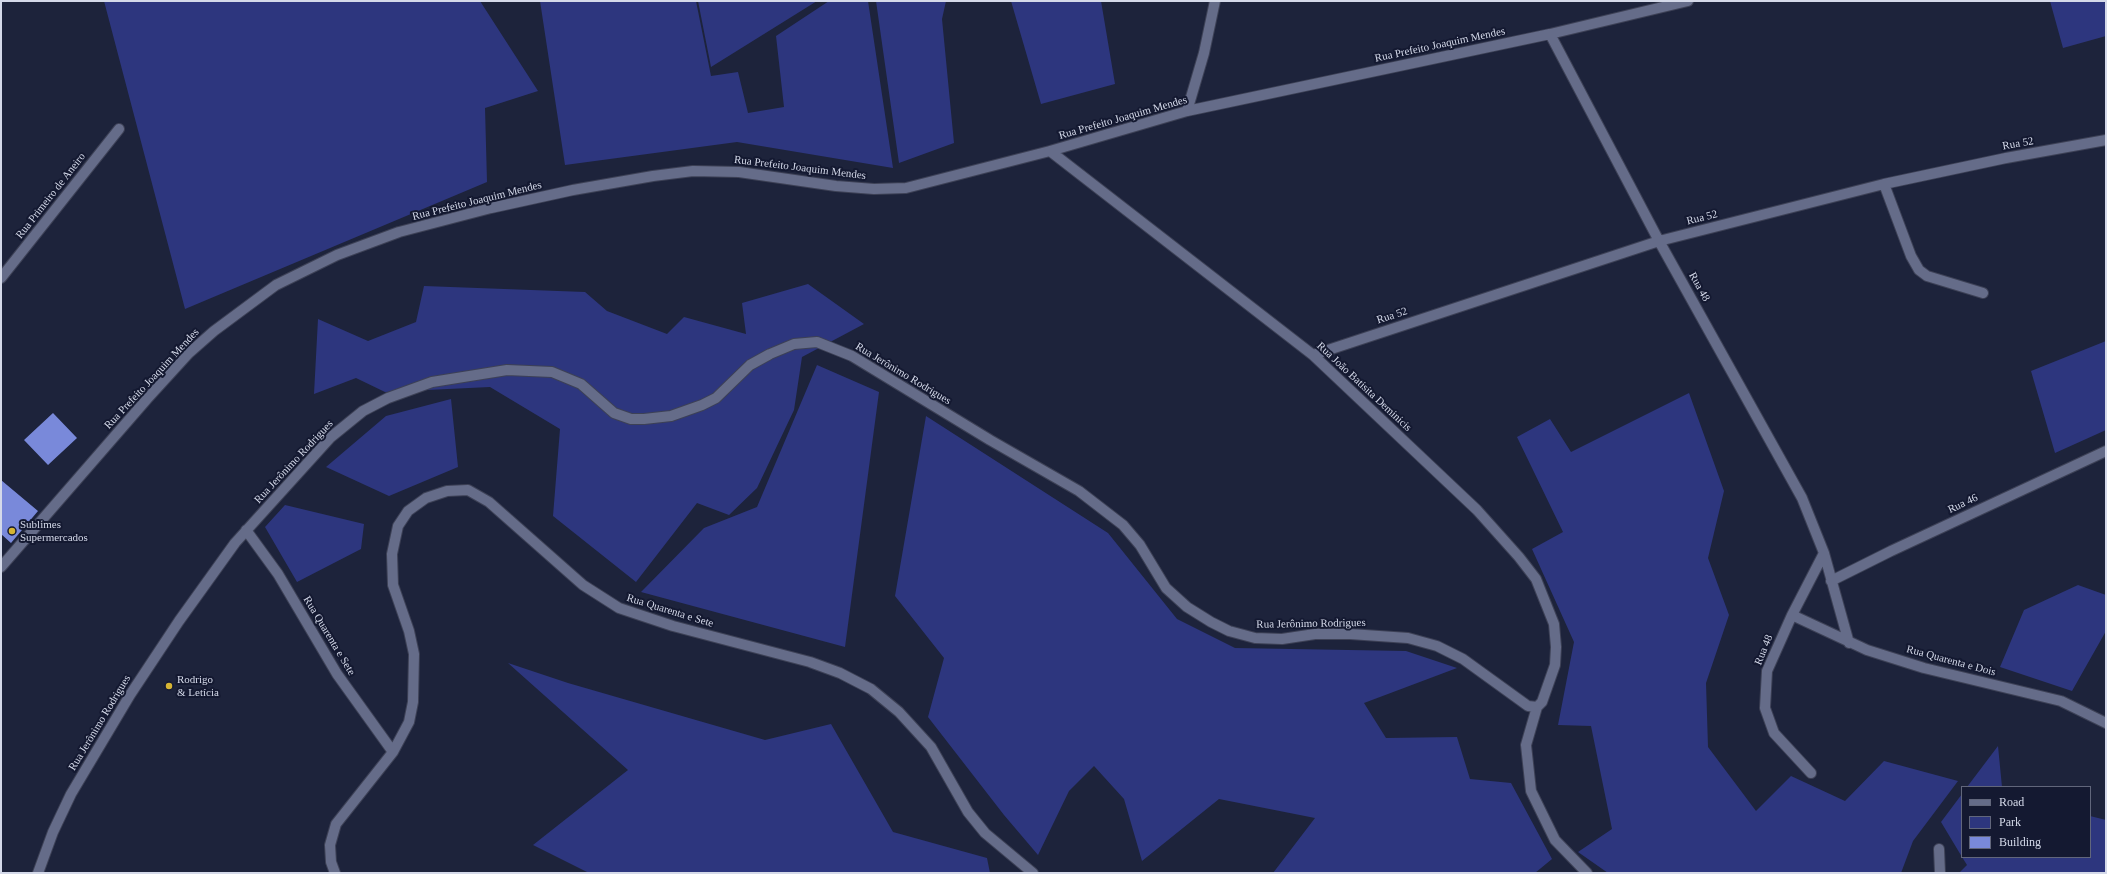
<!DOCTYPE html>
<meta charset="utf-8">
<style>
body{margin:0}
#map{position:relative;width:2107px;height:874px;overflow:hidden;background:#1d233b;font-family:"Times New Roman",serif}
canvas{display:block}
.frame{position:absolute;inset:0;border:2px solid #d4d9e9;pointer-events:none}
.legend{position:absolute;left:1961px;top:786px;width:130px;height:72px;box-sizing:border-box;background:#141931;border:1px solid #61667b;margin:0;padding:5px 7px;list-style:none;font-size:12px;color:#d4d9e9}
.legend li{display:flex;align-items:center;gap:8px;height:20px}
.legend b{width:20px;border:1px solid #61667b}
</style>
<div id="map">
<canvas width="2107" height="874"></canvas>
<div class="frame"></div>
<ul class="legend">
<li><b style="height:5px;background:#656c89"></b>Road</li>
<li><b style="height:11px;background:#2d367e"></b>Park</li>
<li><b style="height:11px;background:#7989da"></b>Building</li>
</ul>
</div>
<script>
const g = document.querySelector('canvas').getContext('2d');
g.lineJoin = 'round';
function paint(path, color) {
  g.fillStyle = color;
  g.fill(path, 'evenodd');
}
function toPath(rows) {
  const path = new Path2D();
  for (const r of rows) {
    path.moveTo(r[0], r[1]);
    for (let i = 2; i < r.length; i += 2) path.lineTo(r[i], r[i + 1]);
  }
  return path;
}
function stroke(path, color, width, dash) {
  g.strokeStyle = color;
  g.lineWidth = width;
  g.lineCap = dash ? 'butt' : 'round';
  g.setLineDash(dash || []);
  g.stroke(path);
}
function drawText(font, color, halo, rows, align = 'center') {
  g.font = font + ' "Times New Roman",serif';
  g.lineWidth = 4;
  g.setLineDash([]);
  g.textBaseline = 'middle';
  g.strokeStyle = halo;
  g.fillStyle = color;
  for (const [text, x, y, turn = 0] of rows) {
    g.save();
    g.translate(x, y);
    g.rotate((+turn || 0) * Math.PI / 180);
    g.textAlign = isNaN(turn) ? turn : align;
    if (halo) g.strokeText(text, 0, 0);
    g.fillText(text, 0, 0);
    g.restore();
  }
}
const green = toPath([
 [104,1,480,1,538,91,485,108,487,182,185,309],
 [540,1,696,1,711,76,738,72,748,113,784,107,776,36,829,1,868,1,893,168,737,142,565,165],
 [698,1,817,1,711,67],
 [876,1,946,1,942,19,954,143,899,163],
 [1011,1,1101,1,1115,84,1041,104],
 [2050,1,2104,1,2106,5,2106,36,2063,48],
 [808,284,864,324,802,357,794,410,757,488,729,515,697,503,636,582,553,516,560,429,490,387,385,392,356,378,314,394,318,319,368,341,416,322,424,286,585,292,607,311,667,334,684,317,746,334,742,303],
 [2106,341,2106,430,2055,453,2031,371],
 [817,365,879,392,845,647,641,592,704,528,757,507],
 [1689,393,1724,491,1708,558,1729,615,1706,683,1708,747,1756,811,1791,776,1845,801,1884,761,1958,781,1913,841,1901,873,1608,873,1578,852,1612,829,1591,726,1558,725,1574,642,1532,549,1563,532,1517,437,1550,419,1571,452],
 [451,399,458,467,389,496,326,467,386,416],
 [926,416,1108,533,1177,619,1235,648,1406,651,1457,668,1364,703,1386,738,1457,737,1470,779,1511,783,1552,859,1535,873,1273,873,1315,818,1219,799,1142,861,1124,799,1094,766,1069,791,1038,855,1004,815,928,717,944,658,895,596],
 [285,505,364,524,361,549,297,582,265,527],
 [2078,585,2106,595,2106,631,2072,691,2000,667,2024,610],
 [508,663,568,683,765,740,831,724,893,832,987,858,990,873,589,873,533,845,628,770],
 [1998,746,2002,787,1967,787],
 [1962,794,1962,857,1941,822],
 [2090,816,2106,820,2106,873,1959,873,1967,865,1962,857,2090,857]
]);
const building = toPath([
 [53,413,77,438,48,465,24,440],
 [1,480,38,511,11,543,1,534]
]);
const minor = toPath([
 [1550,34,1659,241,1802,498,1824,553,1849,643],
 [1187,111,1204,53,1215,1],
 [1050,151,1313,355,1477,510,1519,557,1536,579,1554,624,1556,647,1555,665,1542,702,1537,707],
 [1884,184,1911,256,1919,270,1927,276,1983,293],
 [1,278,119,129],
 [1313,355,1659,241,1884,184,2006,158,2106,140],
 [246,530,278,574,337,674,393,752],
 [1,567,147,399,189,353,214,331,276,285,337,255,399,232,491,208,573,190,653,176,693,171,739,172,836,186,874,189,906,188,1050,151,1187,111,1550,34,1688,1],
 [1831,581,1891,551,2106,451],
 [1792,615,1867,650,1924,668,2061,701,2106,723],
 [1537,707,1526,745,1531,791,1555,840,1587,873],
 [1811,773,1774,733,1765,708,1767,671,1792,615,1824,553],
 [1939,849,1940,873],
 [38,873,53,832,71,794,130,695,179,621,235,543,331,437,363,411,388,398,432,382,507,370,552,372,581,384,614,413,631,419,644,419,671,416,702,405,716,398,750,365,770,354,794,344,817,342,852,356,990,440,1079,491,1123,525,1140,545,1166,588,1187,607,1211,622,1229,631,1255,638,1282,639,1315,634,1350,634,1408,638,1437,646,1463,659,1528,706,1537,707],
 [335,873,331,862,330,845,336,824,393,752,409,722,413,702,414,654,409,631,393,585,392,554,398,526,408,511,426,498,447,491,468,490,489,502,583,585,619,608,673,626,810,662,840,673,871,689,899,712,931,747,968,812,985,833,1033,873]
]);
const markers = [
 [12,531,4,"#d6b534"],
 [169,686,4,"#d6b534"]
];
const streetNames = [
 ["Rua Prefeito Joaquim Mendes",1440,45,-12],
 ["Rua Prefeito Joaquim Mendes",1123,118,-16],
 ["Rua 52",2018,144,-10],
 ["Rua Prefeito Joaquim Mendes",800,168,7],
 ["Rua Primeiro de Aneiro",51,196,-52],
 ["Rua Prefeito Joaquim Mendes",477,201,-14],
 ["Rua 52",1702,218,-14],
 ["Rua 48",1699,287,61],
 ["Rua 52",1392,316,-18],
 ["Rua Jerônimo Rodrigues",903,374,31],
 ["Rua Prefeito Joaquim Mendes",152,379,-47],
 ["Rua João Batisita Deminicis",1364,387,43],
 ["Rua Jerônimo Rodrigues",294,462,-47],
 ["Rua 46",1963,504,-25],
 ["Rua Quarenta e Sete",670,611,17],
 ["Rua Jerônimo Rodrigues",1311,624,-1],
 ["Rua Quarenta e Sete",329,636,59],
 ["Rua 48",1764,650,-68],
 ["Rua Quarenta e Dois",1951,661,15],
 ["Rua Jerônimo Rodrigues",100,723,-59]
];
const poiNames = [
 ["Sublimes",20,525],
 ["Supermercados",20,538],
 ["Rodrigo",177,680],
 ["& Letícia",177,693]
];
paint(green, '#2d367e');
paint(building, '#7989da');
stroke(minor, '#3d4156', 12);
stroke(minor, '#656c89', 10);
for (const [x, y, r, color] of markers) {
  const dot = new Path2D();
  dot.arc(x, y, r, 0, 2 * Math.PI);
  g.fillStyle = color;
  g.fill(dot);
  stroke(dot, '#141931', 1.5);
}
drawText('11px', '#d4d9e9', '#141931', streetNames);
drawText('11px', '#d4d9e9', '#141931', poiNames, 'left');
</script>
